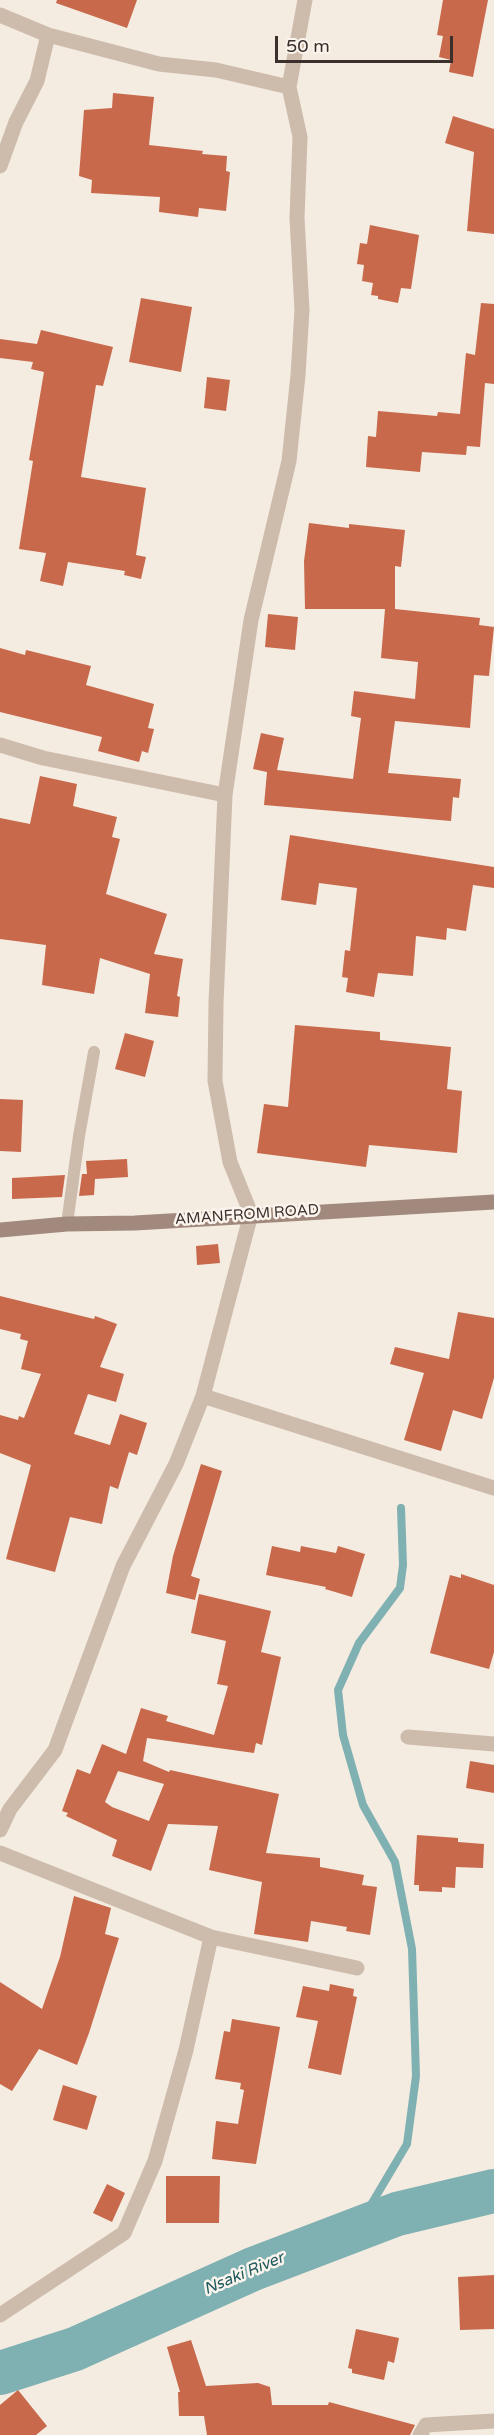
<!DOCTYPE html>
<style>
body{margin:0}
#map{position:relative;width:494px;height:2435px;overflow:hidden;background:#f4ebe1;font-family:"Varela Round",sans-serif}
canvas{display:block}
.scale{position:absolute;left:275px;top:36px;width:178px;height:27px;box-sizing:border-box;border:3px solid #3b302b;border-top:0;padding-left:8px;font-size:18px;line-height:21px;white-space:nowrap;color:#3b302b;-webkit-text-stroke:4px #fbf5ee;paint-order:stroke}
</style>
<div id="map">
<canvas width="494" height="2435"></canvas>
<div class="scale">50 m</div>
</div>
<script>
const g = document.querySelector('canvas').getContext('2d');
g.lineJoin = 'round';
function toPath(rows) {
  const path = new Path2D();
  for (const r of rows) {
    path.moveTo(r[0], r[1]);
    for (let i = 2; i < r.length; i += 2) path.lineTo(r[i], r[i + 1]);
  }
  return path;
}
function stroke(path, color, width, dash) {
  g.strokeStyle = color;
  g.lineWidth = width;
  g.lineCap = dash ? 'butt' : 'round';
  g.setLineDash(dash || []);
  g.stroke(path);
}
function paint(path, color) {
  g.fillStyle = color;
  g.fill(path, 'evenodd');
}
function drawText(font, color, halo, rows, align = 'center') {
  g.font = font + ' "Varela Round",sans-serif';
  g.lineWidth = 5;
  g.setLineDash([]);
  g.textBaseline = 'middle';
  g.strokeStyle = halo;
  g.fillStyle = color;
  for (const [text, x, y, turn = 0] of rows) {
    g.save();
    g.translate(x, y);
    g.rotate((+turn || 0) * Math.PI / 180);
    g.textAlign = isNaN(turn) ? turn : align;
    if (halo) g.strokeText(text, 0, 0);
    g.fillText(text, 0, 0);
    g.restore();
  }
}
const stream = toPath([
 [356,2230,407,2144,416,2076,412,1949,395,1862,363,1805,343,1735,338,1690,359,1643,400,1588,403,1565,401,1508]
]);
const river = toPath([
 [0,2373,75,2349,253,2269,397,2214,494,2191]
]);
const building = toPath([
 [57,0,137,0,127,28,56,3],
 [443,0,488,0,473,77,449,72,451,60,439,57,443,36,437,35],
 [113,93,154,97,149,145,203,151,202,154,227,156,226,171,230,172,226,211,199,208,198,217,159,212,160,197,91,193,92,180,79,176,84,110,112,108],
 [453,116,494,129,494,234,467,231,474,152,445,143],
 [370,225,419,235,411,289,401,288,398,303,378,299,378,296,371,295,373,283,362,281,364,265,357,264,360,243,367,244],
 [141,298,192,307,181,372,129,362],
 [481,303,494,304,494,384,485,383,480,447,467,446,466,455,422,452,420,472,366,467,368,436,376,437,378,411,437,416,438,412,460,414,466,353,475,355],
 [41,330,113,347,103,386,96,385,81,477,146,488,136,555,146,557,141,579,124,575,125,571,68,562,63,586,40,581,46,553,19,549,33,461,29,460,44,372,31,369,33,362,0,358,0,339,37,344],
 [207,377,230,380,226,411,204,408],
 [309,523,349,528,349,524,405,530,401,567,395,566,395,609,480,618,479,625,494,627,489,676,474,675,470,728,395,721,388,773,461,779,459,798,453,797,451,821,264,805,267,772,253,769,261,733,284,738,277,770,353,779,361,718,351,716,354,691,415,699,418,662,381,658,385,609,305,609,304,561],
 [268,614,298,617,295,650,265,647],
 [0,648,25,655,26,650,91,666,86,685,154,704,148,728,154,729,148,753,142,751,139,762,98,751,102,737,0,712],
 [40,776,77,784,73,806,117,817,112,837,120,839,106,894,167,914,154,954,183,959,177,996,180,997,178,1017,145,1013,150,974,100,958,94,994,42,985,46,945,0,939,0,818,30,824],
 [290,835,494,867,494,888,473,885,466,931,447,928,446,940,416,936,413,976,378,973,374,997,346,992,348,978,342,977,345,950,350,951,357,888,319,883,316,905,281,900],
 [295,1025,380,1032,380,1040,451,1047,447,1089,462,1091,457,1153,369,1145,366,1167,257,1153,264,1104,288,1107],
 [125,1033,154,1041,145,1077,115,1069],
 [0,1099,23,1100,21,1152,0,1151],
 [127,1159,128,1177,95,1179,94,1195,79,1196,82,1174,87,1174,86,1161],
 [65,1175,62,1197,12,1199,12,1178],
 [218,1244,220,1263,197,1265,196,1246],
 [0,1296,94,1319,95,1316,117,1324,100,1367,124,1374,116,1402,88,1394,74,1434,110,1445,120,1414,147,1423,137,1455,129,1452,118,1489,110,1486,102,1524,70,1517,55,1572,6,1559,31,1465,0,1453,0,1415,18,1420,19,1416,24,1418,41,1374,21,1369,28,1341,20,1339,21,1334,0,1329],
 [458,1312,494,1318,494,1378,482,1419,453,1410,441,1451,404,1440,424,1373,390,1364,395,1347,449,1359],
 [201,1464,222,1471,191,1576,200,1579,195,1600,166,1593,173,1556],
 [272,1546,300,1552,301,1546,336,1553,338,1546,365,1554,352,1597,325,1589,326,1587,266,1575],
 [461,1574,494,1585,494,1652,489,1669,430,1653,450,1575,461,1578],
 [199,1594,271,1611,261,1652,281,1657,262,1745,256,1743,254,1753,147,1738,143,1761,169,1772,170,1770,279,1794,266,1853,320,1858,320,1867,364,1875,362,1885,377,1887,370,1935,346,1931,347,1927,311,1921,308,1942,254,1934,262,1882,209,1870,218,1826,168,1824,151,1871,112,1856,117,1840,66,1816,68,1813,62,1811,77,1769,90,1774,102,1744,126,1754,141,1708,168,1716,166,1721,214,1735,228,1686,217,1684,226,1641,191,1633],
 [118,1771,164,1784,149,1821,112,1807,105,1802],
 [470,1761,494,1765,494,1793,466,1788],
 [417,1835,458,1838,458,1842,484,1844,483,1868,456,1867,455,1888,442,1887,442,1892,419,1891,419,1885,414,1885],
 [74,1896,111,1908,105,1934,119,1938,89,2033,77,2065,39,2049,12,2091,0,2084,0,1982,42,2009,60,1957],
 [330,1984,354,1989,353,1996,357,1997,341,2075,308,2068,318,2021,296,2017,303,1986,329,1991],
 [232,2019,280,2027,256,2164,212,2159,216,2121,238,2124,244,2090,240,2089,241,2083,215,2079,224,2031,230,2032],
 [63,2085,97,2096,87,2130,53,2120],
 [166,2176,220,2176,219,2223,166,2223],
 [107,2184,125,2193,112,2222,93,2213],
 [494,2275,494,2329,460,2330,458,2277],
 [356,2329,399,2338,394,2363,388,2361,384,2380,352,2373,352,2369,348,2368],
 [191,2340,206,2386,258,2383,270,2387,272,2405,328,2405,329,2402,415,2425,410,2435,207,2435,204,2416,179,2416,178,2392,180,2392,167,2347],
 [18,2390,47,2426,36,2435,0,2435,0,2405]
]);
const lane = toPath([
 [67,1224,79,1136,94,1052]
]);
const street = toPath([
 [0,15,48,35,159,64,216,70,289,87,305,0],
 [0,166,16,122,37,81,48,35],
 [0,745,43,758,225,795],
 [203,1396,494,1488],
 [408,1737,494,1744],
 [0,1830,10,1809,55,1750,123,1566,176,1464,203,1396,251,1214,230,1162,215,1081,216,1003,225,795,251,620,289,461,298,375,302,310,297,218,300,137,289,87],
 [0,1853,211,1937,357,1968],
 [0,2315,124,2233,155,2161,186,2050,211,1937],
 [420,2435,426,2425,494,2421]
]);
const secondary = toPath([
 [0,1230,67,1224,135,1223,494,1202]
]);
const streetNames = [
 ["AMANFROM ROAD",247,1215,-4]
];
const waterNames = [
 ["Nsaki River",244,2274,-23]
];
stroke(stream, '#7fb0b2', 8);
stroke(river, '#7fb0b2', 44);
paint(building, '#c8694b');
stroke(lane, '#cdbbac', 12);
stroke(street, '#cdbbac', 15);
stroke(secondary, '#a18a7d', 15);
drawText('15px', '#3b302b', '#fbf5ee', streetNames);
drawText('italic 16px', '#1f5a5e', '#fbf5ee', waterNames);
</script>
